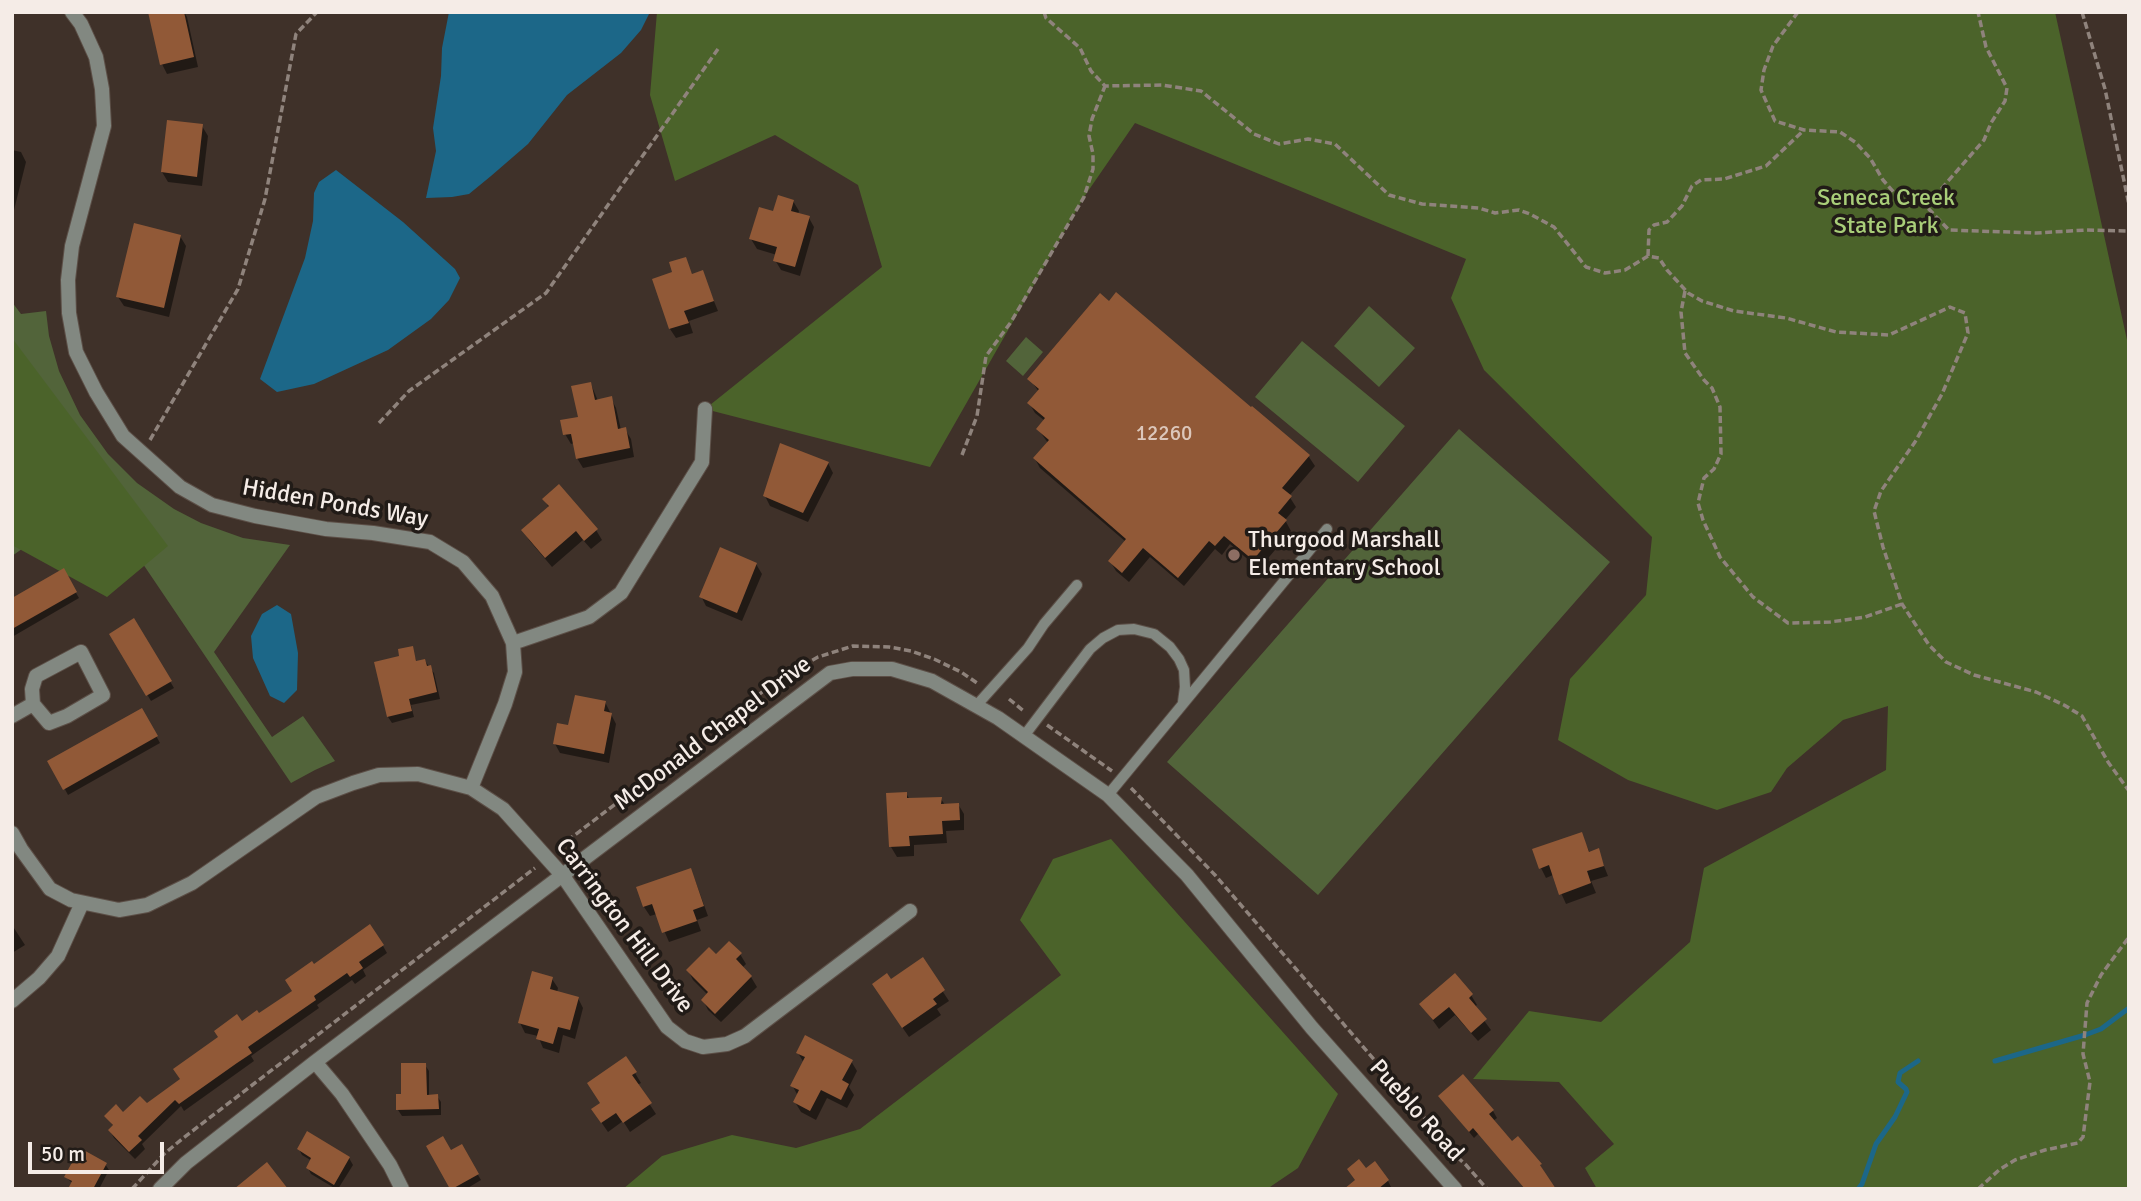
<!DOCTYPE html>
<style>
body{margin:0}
#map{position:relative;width:2141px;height:1201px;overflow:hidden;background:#3f3129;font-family:Signika,sans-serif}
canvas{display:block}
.frame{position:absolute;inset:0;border:14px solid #f5ece7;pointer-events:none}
.scale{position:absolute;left:28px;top:1142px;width:136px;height:32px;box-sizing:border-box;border:4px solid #f5ece7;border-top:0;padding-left:9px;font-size:21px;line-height:24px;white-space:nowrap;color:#f5ece7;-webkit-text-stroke:5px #211b17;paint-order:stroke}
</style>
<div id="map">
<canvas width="2141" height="1201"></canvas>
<div class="frame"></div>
<div class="scale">50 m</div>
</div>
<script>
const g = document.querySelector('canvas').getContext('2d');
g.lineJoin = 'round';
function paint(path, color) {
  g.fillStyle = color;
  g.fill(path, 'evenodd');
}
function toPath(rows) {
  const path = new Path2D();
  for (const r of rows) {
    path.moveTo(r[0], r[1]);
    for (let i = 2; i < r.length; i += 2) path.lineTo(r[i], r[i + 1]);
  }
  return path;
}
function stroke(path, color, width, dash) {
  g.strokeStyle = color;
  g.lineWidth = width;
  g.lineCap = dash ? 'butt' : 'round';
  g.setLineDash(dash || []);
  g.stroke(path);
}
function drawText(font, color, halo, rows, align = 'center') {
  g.font = font + ' Signika,sans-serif';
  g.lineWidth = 7;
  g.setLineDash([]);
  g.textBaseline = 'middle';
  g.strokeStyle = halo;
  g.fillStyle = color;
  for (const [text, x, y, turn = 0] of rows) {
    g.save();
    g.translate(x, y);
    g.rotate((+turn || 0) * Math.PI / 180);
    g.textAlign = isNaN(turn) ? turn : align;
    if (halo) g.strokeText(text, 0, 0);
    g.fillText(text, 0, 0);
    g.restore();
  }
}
const green = toPath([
 [12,302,21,314,46,311,49,336,59,371,80,415,108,454,137,483,174,509,201,523,243,538,290,545,214,652,272,737,303,716,335,761,315,770,291,783,97,496,12,556],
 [1369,306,1415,348,1379,387,1334,346],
 [1026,337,1043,352,1023,376,1006,361],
 [1302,341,1405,426,1358,482,1255,397],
 [1459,429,1610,562,1318,895,1167,762]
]);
const forest = toPath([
 [657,12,2055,12,2129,349,2129,1189,1597,1189,1585,1168,1614,1144,1559,1082,1473,1079,1529,1011,1601,1022,1690,942,1704,868,1886,770,1888,706,1843,720,1787,768,1771,792,1717,810,1628,780,1558,740,1570,679,1646,595,1652,537,1484,370,1451,298,1466,259,1135,123,1084,197,930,467,705,409,882,267,858,185,775,135,675,181,650,95],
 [12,338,168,546,107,597,12,545],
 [1111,839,1338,1094,1298,1168,1267,1189,623,1189,662,1156,732,1135,796,1148,860,1129,1061,975,1020,920,1053,859]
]);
const water = toPath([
 [449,12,650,12,641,30,621,53,567,95,528,144,491,176,469,194,452,197,426,198,436,151,433,128,441,76,442,48],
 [336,170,403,222,455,269,460,278,449,300,431,319,388,350,314,384,277,392,260,379,305,258,313,221,314,193,319,182],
 [277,605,291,614,298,653,297,690,284,703,270,696,253,658,251,636,262,614]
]);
const shadow = toPath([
 [161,12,184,12,187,17,198,67,167,74,162,64],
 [202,126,208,136,202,186,168,182,162,172],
 [12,150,21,152,26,162,14,210,12,209],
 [793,201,799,211,798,214,809,218,814,227,800,276,781,270,775,260,777,255,757,249,751,239,774,213],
 [180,236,186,246,169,317,124,306,118,297],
 [685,259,693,276,702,272,718,311,689,321,693,333,676,338,670,329,654,280,674,273],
 [1030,379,1252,408,1309,457,1315,466,1289,496,1296,507,1285,520,1291,531,1259,569,1230,544,1222,555,1215,549,1184,586,1150,557,1129,582,1116,571,1110,561,1126,542,1040,468,1035,459,1048,443,1038,429,1045,421,1035,413,1029,403,1039,392],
 [591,384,598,401,611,398,616,408,621,430,625,429,631,439,634,457,583,468,577,458,574,443,571,444,565,434,580,418],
 [828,463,833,473,808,522,770,506,765,496],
 [544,499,596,530,602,540,591,549,583,540,552,567,529,540,523,530,549,508],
 [756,564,762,574,742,621,706,606,701,596],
 [63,571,79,598,12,637,12,600],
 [134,621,174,688,151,701,111,634],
 [412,648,417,663,425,661,434,673,440,699,411,705,414,717,392,723,388,717,376,663,401,657],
 [605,702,616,724,609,763,560,753,555,744,570,727],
 [142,710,160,743,68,795,50,761],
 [906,793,910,800,941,799,945,805,958,804,964,814,964,830,946,831,947,843,914,845,914,856,897,857,891,847,888,795],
 [1581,834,1590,853,1598,851,1608,876,1591,881,1596,893,1566,904,1553,875,1546,878,1541,868],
 [690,870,695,880,708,916,697,920,701,931,669,942,657,914,650,916,644,907,638,888],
 [12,925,25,945,12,953],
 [383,946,387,953,363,970,366,976,355,984,352,980,317,1005,319,1008,251,1056,254,1061,184,1111,181,1106,142,1144,145,1149,135,1159,114,1138,110,1131,114,1127,106,1116,123,1114,147,1105,182,1080,241,1023,259,1016,294,992,313,966],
 [740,954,746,964,742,968,751,977,757,987,721,1022,708,1010,703,1000,708,995,693,980,688,970,716,957],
 [922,960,949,1001,937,1009,941,1015,909,1037,879,994,891,981],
 [552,979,558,988,557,992,578,998,583,1008,575,1039,563,1035,559,1053,543,1048,538,1036,525,1033,520,1023],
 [1471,995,1477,1005,1474,1007,1491,1030,1478,1041,1455,1015,1439,1029,1421,1004],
 [798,1053,851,1061,857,1071,849,1087,854,1095,847,1108,827,1098,816,1120,801,1112,795,1102,798,1096,792,1085,804,1063],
 [425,1065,429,1071,429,1096,437,1096,441,1102,441,1115,402,1116,398,1110,403,1095],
 [635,1073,641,1083,637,1085,656,1114,630,1132,623,1121,608,1132,599,1119,602,1104,594,1093],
 [1440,1096,1493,1111,1497,1118,1493,1121,1512,1144,1540,1165,1544,1172,1478,1134,1474,1138],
 [461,1146,481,1180,466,1189,452,1189,451,1153],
 [299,1149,349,1158,353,1165,338,1189,336,1189,311,1174,308,1168,312,1161,302,1155],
 [105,1164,109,1170,99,1189,70,1189,73,1184,66,1177],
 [1366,1171,1388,1181,1391,1187,1389,1189,1347,1189]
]);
const stream = toPath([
 [1995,1061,2085,1035,2101,1029,2129,1008],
 [1858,1189,1862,1184,1876,1144,1895,1117,1907,1092,1906,1089,1898,1082,1900,1073,1918,1061]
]);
const building = toPath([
 [148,12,184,12,194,57,160,65],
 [167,120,203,124,197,177,161,172],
 [778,195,794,200,791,211,810,216,795,267,773,261,777,247,749,239,759,207,773,211],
 [134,223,181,235,164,308,116,297],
 [686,257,692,274,703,270,714,301,684,311,689,323,669,329,652,279,672,272,669,262],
 [1116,292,1251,407,1252,406,1310,455,1282,488,1292,496,1278,513,1287,520,1253,560,1224,536,1215,546,1209,541,1178,578,1143,548,1122,573,1108,561,1126,539,1033,458,1049,440,1036,429,1045,418,1027,403,1039,389,1027,379,1100,293,1109,301],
 [591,382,595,400,612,396,618,429,626,427,630,448,576,459,571,434,563,435,560,420,578,417,571,386],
 [780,443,829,462,803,513,763,496],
 [559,484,598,529,584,541,576,531,545,558,521,530,549,506,542,499],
 [720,547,757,563,737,613,699,597],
 [64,568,77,592,12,629,12,598],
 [134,618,172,681,146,696,109,634],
 [413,646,416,661,425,659,427,666,431,665,437,692,409,699,412,711,387,717,374,662,399,656,398,649],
 [575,695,606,701,604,711,612,713,604,754,553,744,557,723,568,725],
 [142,708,158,736,63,790,47,761],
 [907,792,907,798,942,797,941,804,959,803,960,820,942,821,943,834,909,836,910,846,889,847,886,793],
 [1582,832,1589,852,1599,848,1604,866,1587,871,1591,883,1559,895,1549,865,1539,869,1532,849],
 [691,868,704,906,693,910,697,921,662,933,652,904,643,907,636,887],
 [370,924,384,945,359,962,363,968,350,977,347,973,314,996,316,1000,248,1047,252,1053,237,1063,179,1104,175,1100,138,1136,142,1140,129,1152,108,1130,113,1125,104,1116,116,1104,123,1112,140,1096,147,1103,180,1079,173,1069,218,1037,214,1031,237,1014,242,1021,257,1010,259,1013,292,991,285,980,312,961,314,964],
 [729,941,742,953,736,959,752,976,715,1014,701,1000,708,992,686,970,709,947,716,954],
 [923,957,945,990,933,999,937,1004,902,1028,872,984,887,973,891,979],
 [532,971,553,977,550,989,579,997,570,1030,558,1027,553,1044,536,1039,539,1029,518,1023],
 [1455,973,1473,994,1469,998,1487,1019,1471,1033,1449,1007,1433,1020,1419,1004],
 [805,1035,853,1060,842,1080,849,1084,841,1100,821,1090,810,1111,793,1102,799,1090,790,1086,805,1057,796,1053],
 [626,1056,637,1072,632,1075,652,1103,623,1123,616,1113,601,1123,591,1109,600,1103,587,1083],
 [401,1063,426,1063,427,1095,438,1094,439,1109,396,1110,396,1094,401,1094],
 [1463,1074,1494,1110,1489,1114,1512,1141,1518,1136,1542,1164,1540,1165,1556,1189,1525,1189,1473,1128,1469,1132,1438,1096],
 [307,1131,350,1157,334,1185,306,1168,311,1158,297,1149],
 [443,1136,451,1150,462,1144,479,1174,452,1189,450,1189,426,1146],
 [80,1148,107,1163,93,1189,68,1189,72,1181,64,1177],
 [1359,1159,1366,1168,1375,1161,1389,1180,1378,1189,1344,1189,1355,1180,1347,1169],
 [267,1162,288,1189,234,1189]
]);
const path = toPath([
 [1044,12,1046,18,1080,48,1091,71,1105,86,1162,85,1201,91,1254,134,1279,144,1308,139,1335,144,1389,195,1422,204,1479,208,1495,213,1519,210,1530,214,1554,227,1586,267,1605,273,1625,270,1648,256,1659,258,1667,270,1688,293,1702,301,1734,311,1786,318,1836,332,1889,335,1950,307,1965,313,1968,333,1942,394,1915,442,1881,491,1874,511,1883,547,1902,604,1929,645,1946,662,1974,675,2036,692,2064,705,2082,716,2108,762,2129,791],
 [1798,12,1773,46,1764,70,1761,90,1775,121,1804,130,1840,132,1855,142,1870,158,1883,180,1897,196,1906,202,1921,201,1935,196,1984,140,1991,123,2005,101,2007,88,1986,47,1978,12],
 [2082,12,2105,89,2129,205],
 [1921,201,1949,230,2036,233,2087,230,2129,231],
 [1648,256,1649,230,1654,225,1667,222,1682,206,1692,186,1701,180,1724,179,1766,166,1804,130],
 [1685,291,1681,312,1685,353,1704,380,1712,388,1720,407,1721,454,1714,469,1704,478,1698,503,1703,520,1720,557,1753,597,1788,623,1830,622,1865,617,1902,604],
 [379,423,409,391,546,293,718,49],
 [150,440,238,289,265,199,296,34,317,12],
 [962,455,977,416,986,356,1011,322,1084,197,1093,169,1093,154,1089,136,1092,119,1105,86],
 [1009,699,1025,712],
 [1047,725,1112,771],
 [1131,788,1215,875,1428,1122,1437,1139,1466,1165,1487,1189],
 [559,847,782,677,818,657,853,646,889,647,911,651,934,659,961,672,977,683],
 [132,1189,164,1154,182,1139,535,868],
 [1978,1189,1999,1170,2015,1160,2045,1150,2078,1143,2083,1137,2090,1082,2083,1054,2087,1003,2101,975,2129,937]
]);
const service = toPath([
 [976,706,1028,648,1044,624,1077,585],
 [1024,736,1090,649,1103,638,1118,630,1134,629,1154,634,1170,647,1179,659,1184,670,1185,687,1183,702],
 [1108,795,1327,529]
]);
const minor = toPath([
 [72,12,81,24,96,57,102,89,104,126,72,246,68,280,69,313,76,352,96,392,123,436,180,487,212,505,255,516,326,529,373,533,430,542,463,562,492,596,513,643,515,672,505,704,471,788],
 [513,643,589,617,621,593,702,462,705,409],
 [81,652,103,695,67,716,49,723,33,704,32,689,36,676,81,652],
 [12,716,33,704],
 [12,833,21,849,50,889,71,900,119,910,147,905,192,883,316,797,353,783,379,775,418,774,471,788,503,809,563,876,667,1027,685,1041,703,1047,727,1044,745,1036,910,911],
 [12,1001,39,978,58,956,82,903],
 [315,1062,342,1094,390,1165,402,1189],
 [160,1189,186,1163,315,1062,830,673,852,669,892,669,932,681,998,718,1108,795,1187,875,1312,1028,1455,1189]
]);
const markers = [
 [1234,555,7,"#8d6e63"]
];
const numberNames = [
 ["12260",1164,434]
];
const parkNames = [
 ["Seneca Creek",1886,199],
 ["State Park",1886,227]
];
const streetNames = [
 ["Hidden Ponds Way",335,504,10],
 ["McDonald Chapel Drive",713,734,-37],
 ["Carrington Hill Drive",624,926,53],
 ["Pueblo Road",1416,1111,48]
];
const poiNames = [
 ["Thurgood Marshall",1248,541],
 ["Elementary School",1248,569]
];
paint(green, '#52643a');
paint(forest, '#4b632a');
paint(water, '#1c6788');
paint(shadow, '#0007');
stroke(stream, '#1c6788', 5);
paint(building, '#915937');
stroke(service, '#5c4f47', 12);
stroke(minor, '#5c4f47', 16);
stroke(path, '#8f837c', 3.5, [7, 3.5]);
stroke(service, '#828881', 10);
stroke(minor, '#828881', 14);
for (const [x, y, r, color] of markers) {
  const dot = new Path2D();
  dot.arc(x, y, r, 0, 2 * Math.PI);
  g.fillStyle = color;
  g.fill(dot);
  stroke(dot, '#211b17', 2.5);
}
drawText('21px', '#dcc7bb', null, numberNames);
drawText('24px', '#a9ce79', '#211b17', parkNames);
drawText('24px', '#f5ece7', '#211b17', streetNames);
drawText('24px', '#f5ece7', '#211b17', poiNames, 'left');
</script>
